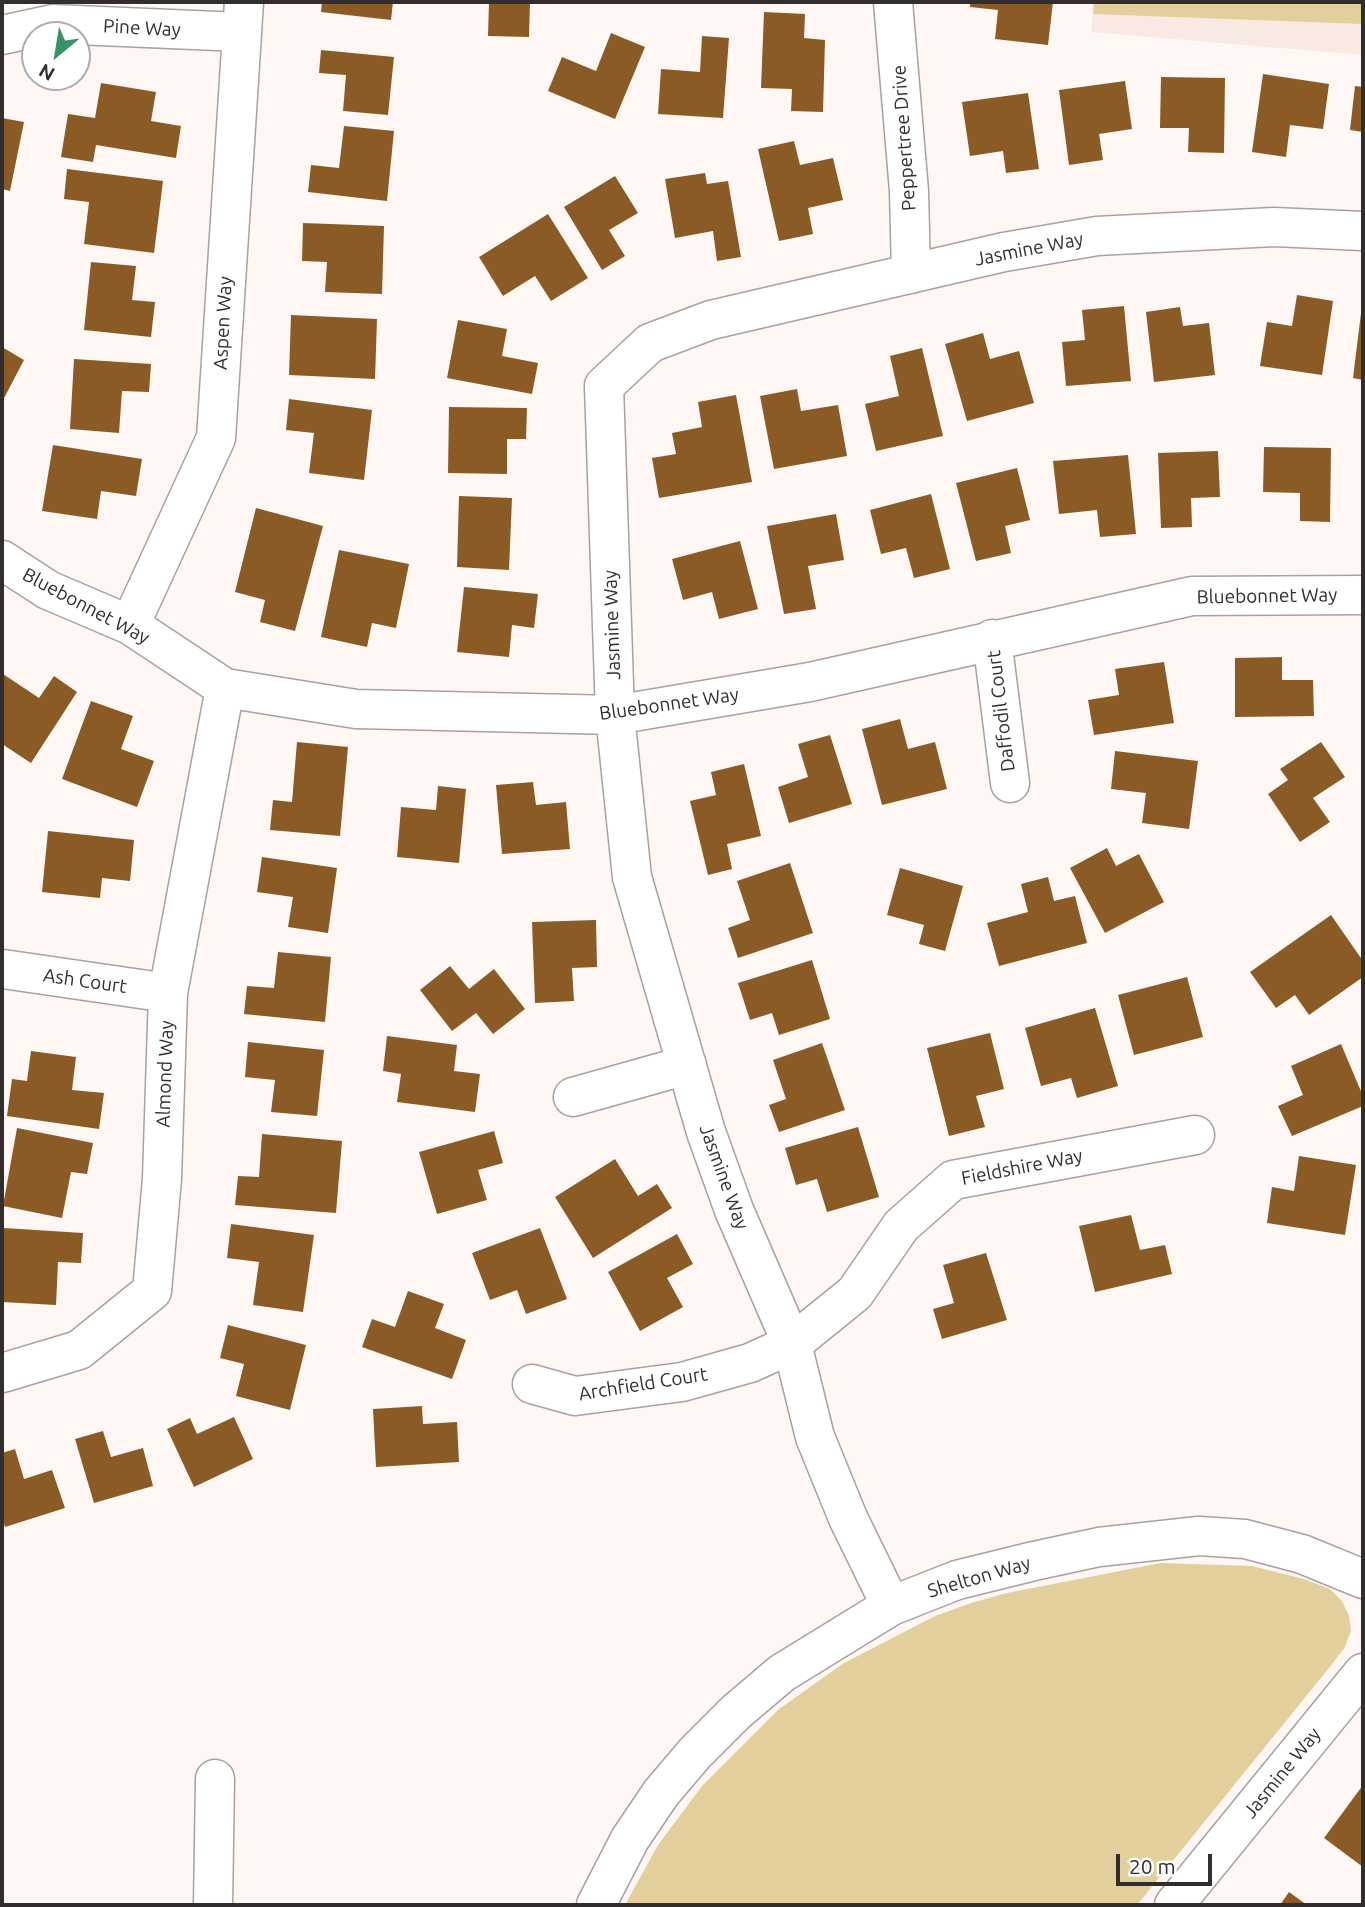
<!DOCTYPE html>
<style>
body{margin:0}
#map{position:relative;width:1365px;height:1907px;overflow:hidden;background:#fef7f4;font-family:Ubuntu,sans-serif}
canvas{display:block}
.frame{position:absolute;inset:0;border:4px solid #312e2d;pointer-events:none}
.north{position:absolute;left:21px;top:21px;width:70px;height:70px;box-sizing:border-box;background:#fff;border:2px solid #adabab;border-radius:50%;rotate:210deg;font-size:19px;font-weight:700;line-height:28px;text-align:center;color:#312e2d}
.north::after{content:'';display:block;margin:auto;width:24px;height:32px;background:#379268;clip-path:polygon(50% 0,100% 100%,50% 72%,0 100%)}
.scale{position:absolute;left:1116px;top:1854px;width:96px;height:32px;box-sizing:border-box;border:4px solid #312e2d;border-top:0;padding-left:9px;font-size:21px;line-height:24px;white-space:nowrap;color:#312e2d;-webkit-text-stroke:5px #fff;paint-order:stroke}
</style>
<div id="map">
<canvas width="1365" height="1907"></canvas>
<div class="frame"></div>
<div class="north">N</div>
<div class="scale">20 m</div>
</div>
<script>
const g = document.querySelector('canvas').getContext('2d');
g.lineJoin = 'round';
function paint(path, color) {
  g.fillStyle = color;
  g.fill(path, 'evenodd');
}
function toPath(rows) {
  const path = new Path2D();
  for (const r of rows) {
    path.moveTo(r[0], r[1]);
    for (let i = 2; i < r.length; i += 2) path.lineTo(r[i], r[i + 1]);
  }
  return path;
}
function stroke(path, color, width, dash) {
  g.strokeStyle = color;
  g.lineWidth = width;
  g.lineCap = dash ? 'butt' : 'round';
  g.setLineDash(dash || []);
  g.stroke(path);
}
function drawText(font, color, halo, rows, align = 'center') {
  g.font = font + ' Ubuntu,sans-serif';
  g.lineWidth = 7;
  g.setLineDash([]);
  g.textBaseline = 'middle';
  g.strokeStyle = halo;
  g.fillStyle = color;
  for (const [text, x, y, turn = 0] of rows) {
    g.save();
    g.translate(x, y);
    g.rotate((+turn || 0) * Math.PI / 180);
    g.textAlign = isNaN(turn) ? turn : align;
    if (halo) g.strokeText(text, 0, 0);
    g.fillText(text, 0, 0);
    g.restore();
  }
}
const built = toPath([
 [1094,2,1363,2,1363,55,1091,32]
]);
const green = toPath([
 [1094,2,1363,2,1363,24,1093,14],
 [1161,1563,1252,1566,1304,1579,1330,1589,1342,1601,1349,1616,1351,1631,1345,1647,1333,1663,1137,1905,625,1905,658,1845,702,1786,779,1709,844,1663,935,1616,971,1603,1007,1593]
]);
const building = toPath([
 [322,2,393,2,391,20,321,12],
 [489,2,530,2,529,37,488,36],
 [970,2,1053,2,1048,45,995,39,998,10,970,7],
 [764,12,805,14,804,38,825,40,823,112,791,111,792,89,761,88],
 [611,33,645,47,615,119,548,91,562,57,596,71],
 [702,36,729,38,723,118,658,114,661,69,700,72],
 [321,50,394,57,388,115,343,111,346,75,319,73],
 [1263,74,1329,84,1323,129,1290,125,1286,157,1252,152],
 [1161,77,1225,78,1224,153,1188,152,1189,128,1160,128],
 [1125,81,1132,129,1099,134,1103,160,1069,165,1059,90],
 [101,83,156,92,151,121,181,126,176,158,96,145,93,162,61,157,68,114,95,118],
 [1355,86,1363,87,1363,132,1350,130],
 [1028,93,1039,169,1006,173,1003,151,970,156,962,102],
 [2,118,24,122,10,191,2,189],
 [344,126,394,131,387,201,308,192,311,165,339,168],
 [794,141,800,165,833,158,843,200,808,208,813,234,779,241,758,149],
 [67,169,163,181,154,253,84,244,89,202,64,199],
 [705,173,707,184,728,181,741,257,717,261,713,231,675,238,665,179],
 [615,176,638,213,609,230,625,256,602,270,564,207],
 [548,214,588,278,551,301,535,276,503,296,479,257],
 [303,223,384,226,382,294,325,292,327,262,302,261],
 [91,262,136,266,132,300,155,302,151,337,84,330],
 [1297,295,1333,301,1322,375,1260,366,1267,322,1292,326],
 [1362,305,1363,305,1363,380,1353,378],
 [1124,306,1131,381,1066,386,1062,342,1085,340,1082,310],
 [1180,307,1183,326,1209,323,1215,375,1154,382,1146,312],
 [291,315,377,319,375,379,289,375],
 [458,320,507,329,502,356,538,363,532,394,447,378],
 [983,333,990,359,1019,351,1034,403,967,421,945,344],
 [2,347,24,360,2,402],
 [922,348,943,436,876,451,865,404,899,396,890,356],
 [74,359,151,364,149,392,122,391,119,433,70,429],
 [797,389,801,411,838,405,847,456,774,469,760,396],
 [736,395,752,482,659,498,652,458,676,454,672,433,702,427,698,402],
 [289,399,372,410,364,480,309,473,314,433,286,430],
 [449,407,527,408,526,439,507,439,507,474,448,473],
 [53,445,142,459,136,496,101,491,97,519,42,511],
 [1264,447,1331,448,1330,522,1300,521,1300,493,1263,492],
 [1218,451,1220,497,1191,498,1192,527,1161,528,1158,453],
 [1128,455,1136,534,1100,537,1097,510,1059,514,1053,461],
 [1017,468,1030,520,1005,526,1011,553,976,561,956,483],
 [931,494,950,569,914,578,906,548,881,554,870,510],
 [459,496,512,498,509,570,457,567],
 [256,508,323,526,295,631,260,622,265,600,235,592],
 [836,514,844,560,808,566,816,609,784,614,767,526],
 [740,541,758,609,719,619,712,592,683,600,672,559],
 [339,550,409,564,396,628,372,623,367,647,321,637],
 [464,587,538,594,534,628,512,625,509,657,457,652],
 [1282,657,1282,680,1313,680,1314,716,1235,717,1235,658],
 [1164,662,1174,723,1094,735,1088,700,1119,695,1115,669],
 [3,674,39,698,54,676,77,692,31,763,2,744],
 [91,701,133,716,121,749,154,761,137,807,62,779],
 [900,719,908,749,935,742,947,789,882,805,862,729],
 [830,735,852,804,789,823,778,787,808,777,798,744],
 [297,742,348,747,340,836,270,830,273,800,292,802],
 [1321,742,1345,777,1313,798,1330,822,1300,842,1268,794,1288,780,1280,769],
 [1115,751,1198,761,1189,829,1142,823,1146,793,1111,789],
 [744,764,761,836,727,844,732,869,708,875,690,801,716,795,711,772],
 [533,782,536,805,566,802,570,849,502,854,496,785],
 [438,786,466,789,459,863,397,857,401,807,436,810],
 [48,831,134,840,130,881,102,878,100,898,42,892],
 [1107,848,1116,866,1139,854,1164,902,1105,933,1070,868],
 [262,857,337,868,328,933,288,927,293,897,257,892],
 [790,863,813,933,738,958,728,928,750,920,737,881],
 [900,868,963,886,945,951,919,944,924,925,887,915],
 [1048,877,1054,901,1075,896,1087,943,999,966,987,923,1028,912,1021,884],
 [1331,915,1363,961,1363,977,1309,1015,1295,995,1276,1008,1250,972],
 [596,920,597,967,572,968,574,1001,535,1003,532,922],
 [278,952,331,957,325,1022,244,1014,247,986,274,988],
 [812,960,830,1019,779,1035,772,1013,750,1020,738,983],
 [450,966,469,989,494,969,525,1009,493,1034,476,1013,452,1031,420,990],
 [1187,977,1203,1037,1134,1055,1118,995],
 [1095,1008,1118,1086,1077,1098,1071,1078,1041,1086,1025,1028],
 [990,1033,1004,1089,976,1096,985,1127,949,1136,927,1048],
 [387,1036,457,1045,454,1071,480,1074,475,1112,397,1102,401,1074,383,1071],
 [248,1042,324,1050,317,1116,271,1112,275,1080,245,1077],
 [822,1043,845,1110,779,1132,769,1105,786,1099,773,1060],
 [1341,1044,1363,1096,1363,1106,1292,1136,1278,1106,1303,1095,1291,1066],
 [31,1051,76,1057,72,1090,104,1093,99,1129,7,1116,12,1079,27,1081],
 [858,1127,879,1197,827,1212,817,1179,796,1185,785,1148],
 [17,1128,93,1143,87,1174,71,1172,62,1218,3,1206],
 [494,1131,503,1163,478,1170,487,1200,437,1214,419,1152],
 [262,1134,342,1141,336,1213,235,1205,238,1176,259,1177],
 [1299,1156,1356,1165,1345,1235,1267,1223,1272,1187,1294,1191],
 [615,1159,638,1196,657,1184,672,1208,593,1258,555,1197],
 [1131,1215,1140,1250,1165,1245,1172,1274,1095,1292,1079,1226],
 [231,1224,314,1235,303,1312,253,1305,259,1262,227,1258],
 [4,1228,83,1233,81,1263,58,1262,56,1305,2,1302],
 [540,1228,567,1299,526,1314,517,1290,490,1300,472,1253],
 [677,1234,693,1264,667,1278,683,1307,640,1331,608,1272],
 [986,1253,1007,1320,942,1339,933,1309,954,1303,943,1265],
 [408,1291,444,1304,435,1328,466,1340,452,1379,362,1347,372,1319,395,1327],
 [228,1325,306,1345,290,1410,236,1396,244,1364,220,1358],
 [422,1406,423,1424,457,1422,459,1462,376,1467,373,1409],
 [234,1417,253,1459,194,1487,167,1429,190,1418,197,1434],
 [103,1431,111,1457,143,1448,153,1486,94,1503,75,1439],
 [15,1449,24,1479,52,1470,65,1508,5,1527,2,1516,2,1453],
 [1363,1785,1363,1867,1324,1838],
 [1289,1892,1307,1905,1280,1905]
]);
const minor = toPath([
 [893,2,909,191,911,274],
 [2,35,53,24,241,32],
 [2,560,48,590,130,625,225,688,356,709,615,715,810,682,1192,596,1363,595],
 [130,625,216,438,244,2],
 [992,639,1010,783],
 [3,969,168,993],
 [573,1097,687,1065],
 [2,1373,79,1350,152,1291,162,1179,168,993,225,688],
 [532,1384,575,1396,682,1382,750,1363,792,1344,855,1293,901,1226,953,1180,1195,1135],
 [891,1606,848,1518,815,1437,792,1344,734,1210,706,1132,632,877,615,715,604,386,650,343,711,320,1004,252,1097,236,1274,227,1363,231],
 [213,1905,215,1779],
 [596,1905,630,1839,661,1793,695,1753,736,1712,782,1673,891,1606,957,1580,1034,1561,1099,1547,1199,1536,1245,1539,1302,1554,1363,1579],
 [1174,1905,1363,1673]
]);
const streetNames = [
 ["Pine Way",142,28,3],
 ["Peppertree Drive",904,138,-94],
 ["Jasmine Way",1029,249,-11],
 ["Aspen Way",223,323,-87],
 ["Bluebonnet Way",1267,596,-1],
 ["Bluebonnet Way",86,606,28],
 ["Jasmine Way",612,625,-92],
 ["Bluebonnet Way",669,704,-8],
 ["Daffodil Court",1001,711,-97],
 ["Ash Court",85,981,8],
 ["Almond Way",165,1074,-88],
 ["Fieldshire Way",1022,1167,-11],
 ["Jasmine Way",724,1177,70],
 ["Archfield Court",643,1384,-9],
 ["Shelton Way",979,1577,-16],
 ["Jasmine Way",1282,1773,-51]
];
paint(built, '#f8e9e3');
paint(green, '#e3cf9c');
paint(building, '#8b5b25');
stroke(minor, '#a8a19f', 41);
stroke(minor, '#fff', 38);
drawText('19px', '#312e2d', '#fff', streetNames);
</script>
